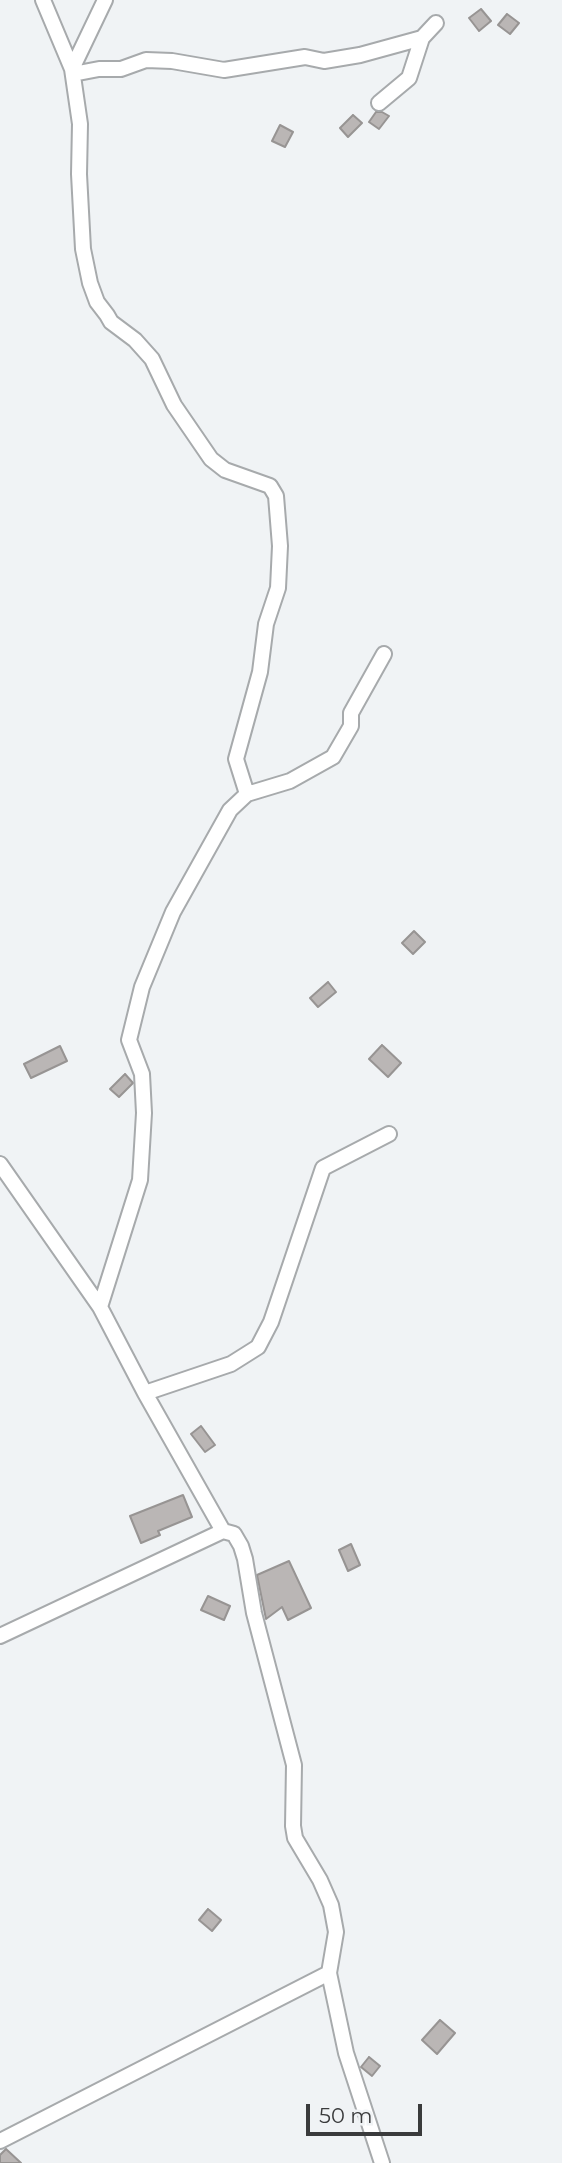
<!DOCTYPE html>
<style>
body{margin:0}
#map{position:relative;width:562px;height:2163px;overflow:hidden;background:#f0f3f5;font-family:Montserrat,sans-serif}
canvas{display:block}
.scale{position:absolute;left:306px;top:2104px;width:116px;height:32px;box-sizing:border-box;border:4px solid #3a3b3c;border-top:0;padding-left:9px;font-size:21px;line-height:24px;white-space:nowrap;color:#3a3b3c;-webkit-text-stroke:5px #f0f3f5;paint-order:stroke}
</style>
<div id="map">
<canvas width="562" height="2163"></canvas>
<div class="scale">50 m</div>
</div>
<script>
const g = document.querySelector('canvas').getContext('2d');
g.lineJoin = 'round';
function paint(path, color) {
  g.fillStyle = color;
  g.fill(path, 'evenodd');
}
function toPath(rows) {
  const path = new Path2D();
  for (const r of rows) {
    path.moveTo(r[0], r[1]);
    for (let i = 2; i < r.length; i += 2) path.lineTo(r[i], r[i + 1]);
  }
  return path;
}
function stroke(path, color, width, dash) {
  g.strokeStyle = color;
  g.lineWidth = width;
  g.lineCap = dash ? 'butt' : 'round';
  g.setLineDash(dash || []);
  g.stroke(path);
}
const building = toPath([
 [481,9,491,21,479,31,469,18,481,9],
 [507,14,519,23,510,34,498,25,507,14],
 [376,112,382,112,389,116,379,129,369,122,376,112],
 [353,115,362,123,348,137,340,128,353,115],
 [280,125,293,132,285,147,272,141,280,125],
 [414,931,425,942,413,954,402,943,414,931],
 [328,982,336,992,318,1007,310,998,328,982],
 [382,1045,401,1063,388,1077,369,1059,382,1045],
 [60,1046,67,1061,31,1078,24,1064,60,1046],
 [125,1074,133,1083,119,1097,110,1089,125,1074],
 [201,1426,215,1445,205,1452,191,1434,201,1426],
 [183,1495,192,1517,158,1531,160,1535,141,1543,130,1516,183,1495],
 [351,1544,360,1565,348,1571,339,1550,351,1544],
 [289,1561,311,1608,288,1620,282,1607,266,1619,257,1575,289,1561],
 [208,1596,230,1606,224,1620,201,1610,208,1596],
 [208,1909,221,1920,212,1931,199,1920,208,1909],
 [440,2020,455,2033,437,2054,422,2040,440,2020],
 [369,2057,380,2066,372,2076,361,2067,369,2057],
 [6,2149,21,2163,0,2163,0,2155,6,2149]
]);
const minor = toPath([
 [43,0,72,69,80,124,79,174,83,249,90,283,97,302,107,315,111,322,135,340,152,359,174,405,211,459,225,470,270,486,276,496,280,546,278,588,266,624,260,672,236,759,247,794],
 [72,69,105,0],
 [73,74,99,69,121,69,146,60,172,61,224,70,305,57,324,61,360,55,422,38],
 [379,103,409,78,422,38,436,23],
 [0,1164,100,1307,145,1393,223,1531],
 [100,1307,140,1180,144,1113,142,1074,129,1040,142,987,173,912,230,810,247,794,290,781,333,757,351,726,351,713,384,654],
 [145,1393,231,1364,258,1347,271,1322,323,1168,389,1134],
 [0,1636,223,1531,234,1534,241,1546,245,1559,254,1613,294,1765,293,1826,295,1838,320,1880,331,1905,336,1932,329,1973,346,2053,382,2163],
 [0,2141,329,1973]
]);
paint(building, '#bab6b5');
stroke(building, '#979493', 2);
stroke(minor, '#a7aaac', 18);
stroke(minor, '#fff', 14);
</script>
